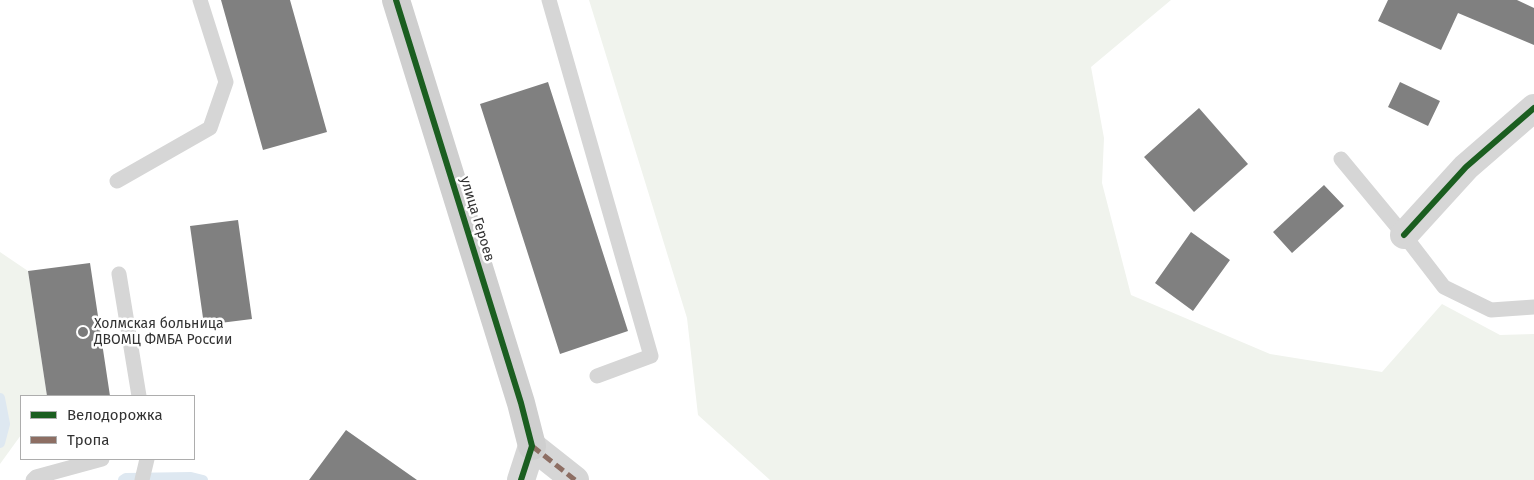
<!DOCTYPE html>
<meta charset="utf-8">
<style>
body{margin:0}
#map{position:relative;width:1534px;height:480px;overflow:hidden;background:#fff;font-family:"Fira Sans",sans-serif}
canvas{display:block}
.legend{position:absolute;left:20px;top:395px;width:175px;height:65px;box-sizing:border-box;background:#fff;border:1px solid #adadad;margin:0;padding:6px 9px;list-style:none;font-size:15px;color:#323232}
.legend li{display:flex;align-items:center;gap:10px;height:25px}
.legend b{width:25px;border:1px solid #adadad}
</style>
<div id="map">
<canvas width="1534" height="480"></canvas>
<ul class="legend">
<li><b style="height:6px;background:#1b5e20"></b>Велодорожка</li>
<li><b style="height:6px;background:#8d6e63"></b>Тропа</li>
</ul>
</div>
<script>
const g = document.querySelector('canvas').getContext('2d');
g.lineJoin = 'round';
function paint(path, color) {
  g.fillStyle = color;
  g.fill(path, 'evenodd');
}
function toPath(rows) {
  const path = new Path2D();
  for (const r of rows) {
    path.moveTo(r[0], r[1]);
    for (let i = 2; i < r.length; i += 2) path.lineTo(r[i], r[i + 1]);
  }
  return path;
}
function stroke(path, color, width, dash) {
  g.strokeStyle = color;
  g.lineWidth = width;
  g.lineCap = dash ? 'butt' : 'round';
  g.setLineDash(dash || []);
  g.stroke(path);
}
function drawText(font, color, halo, rows, align = 'center') {
  g.font = font + ' "Fira Sans",sans-serif';
  g.lineWidth = 5;
  g.setLineDash([]);
  g.textBaseline = 'middle';
  g.strokeStyle = halo;
  g.fillStyle = color;
  for (const [text, x, y, turn = 0] of rows) {
    g.save();
    g.translate(x, y);
    g.rotate((+turn || 0) * Math.PI / 180);
    g.textAlign = isNaN(turn) ? turn : align;
    if (halo) g.strokeText(text, 0, 0);
    g.fillText(text, 0, 0);
    g.restore();
  }
}
const green = toPath([
 [589,0,1171,0,1091,67,1104,138,1102,183,1131,295,1270,354,1382,372,1442,304,1500,335,1534,334,1534,480,770,480,698,415,687,318],
 [0,252,28,271,47,396,21,396,21,435,0,464]
]);
const stream = toPath([
 [0,398,5,424,0,443],
 [123,480,126,478,191,477,203,480]
]);
const building = toPath([
 [221,0,290,0,327,132,263,150],
 [1388,0,1517,0,1534,8,1534,45,1458,13,1441,50,1378,21],
 [548,82,628,331,560,354,480,104],
 [1400,82,1440,101,1428,126,1388,107],
 [1199,108,1248,164,1194,212,1144,157],
 [1324,185,1344,206,1292,253,1273,232],
 [238,220,252,319,204,325,190,226],
 [1191,232,1230,260,1193,311,1155,283],
 [90,263,110,396,47,396,28,271],
 [346,430,417,480,309,480]
]);
const lane = toPath([
 [549,0,651,356,597,376],
 [1341,159,1404,235,1444,287,1491,310,1534,307],
 [117,181,210,128,226,82,200,0],
 [119,274,139,396],
 [33,480,36,477,102,459],
 [142,480,147,459]
]);
const street = toPath([
 [1404,235,1466,167,1534,108],
 [521,480,532,446,575,480]
]);
const secondary = toPath([
 [396,0,521,403,532,446]
]);
const quiet = toPath([
 [532,446,575,480]
]);
const cycleway = toPath([
 [396,0,521,403,532,446,521,480],
 [1404,235,1466,167,1534,108]
]);
const markers = [
 [83,332,6,"#7a7a7a"]
];
const streetNames = [
 ["улица Героев",477,219,73]
];
const poiNames = [
 ["Холмская больница",94,324],
 ["ДВОМЦ ФМБА России",94,340]
];
paint(green, '#f0f3ed');
stroke(stream, '#dee8f1', 10);
paint(building, '#808080');
stroke(lane, '#d6d6d6', 15);
stroke(street, '#d6d6d6', 28);
stroke(secondary, '#cfcfcf', 28);
stroke(quiet, '#8d6e63', 5, [10, 5]);
stroke(cycleway, '#1b5e20', 6);
for (const [x, y, r, color] of markers) {
  const dot = new Path2D();
  dot.arc(x, y, r, 0, 2 * Math.PI);
  g.fillStyle = color;
  g.fill(dot);
  stroke(dot, '#fff', 2);
}
drawText('14px', '#323232', '#fff', streetNames);
drawText('14px', '#323232', '#fff', poiNames, 'left');
</script>
